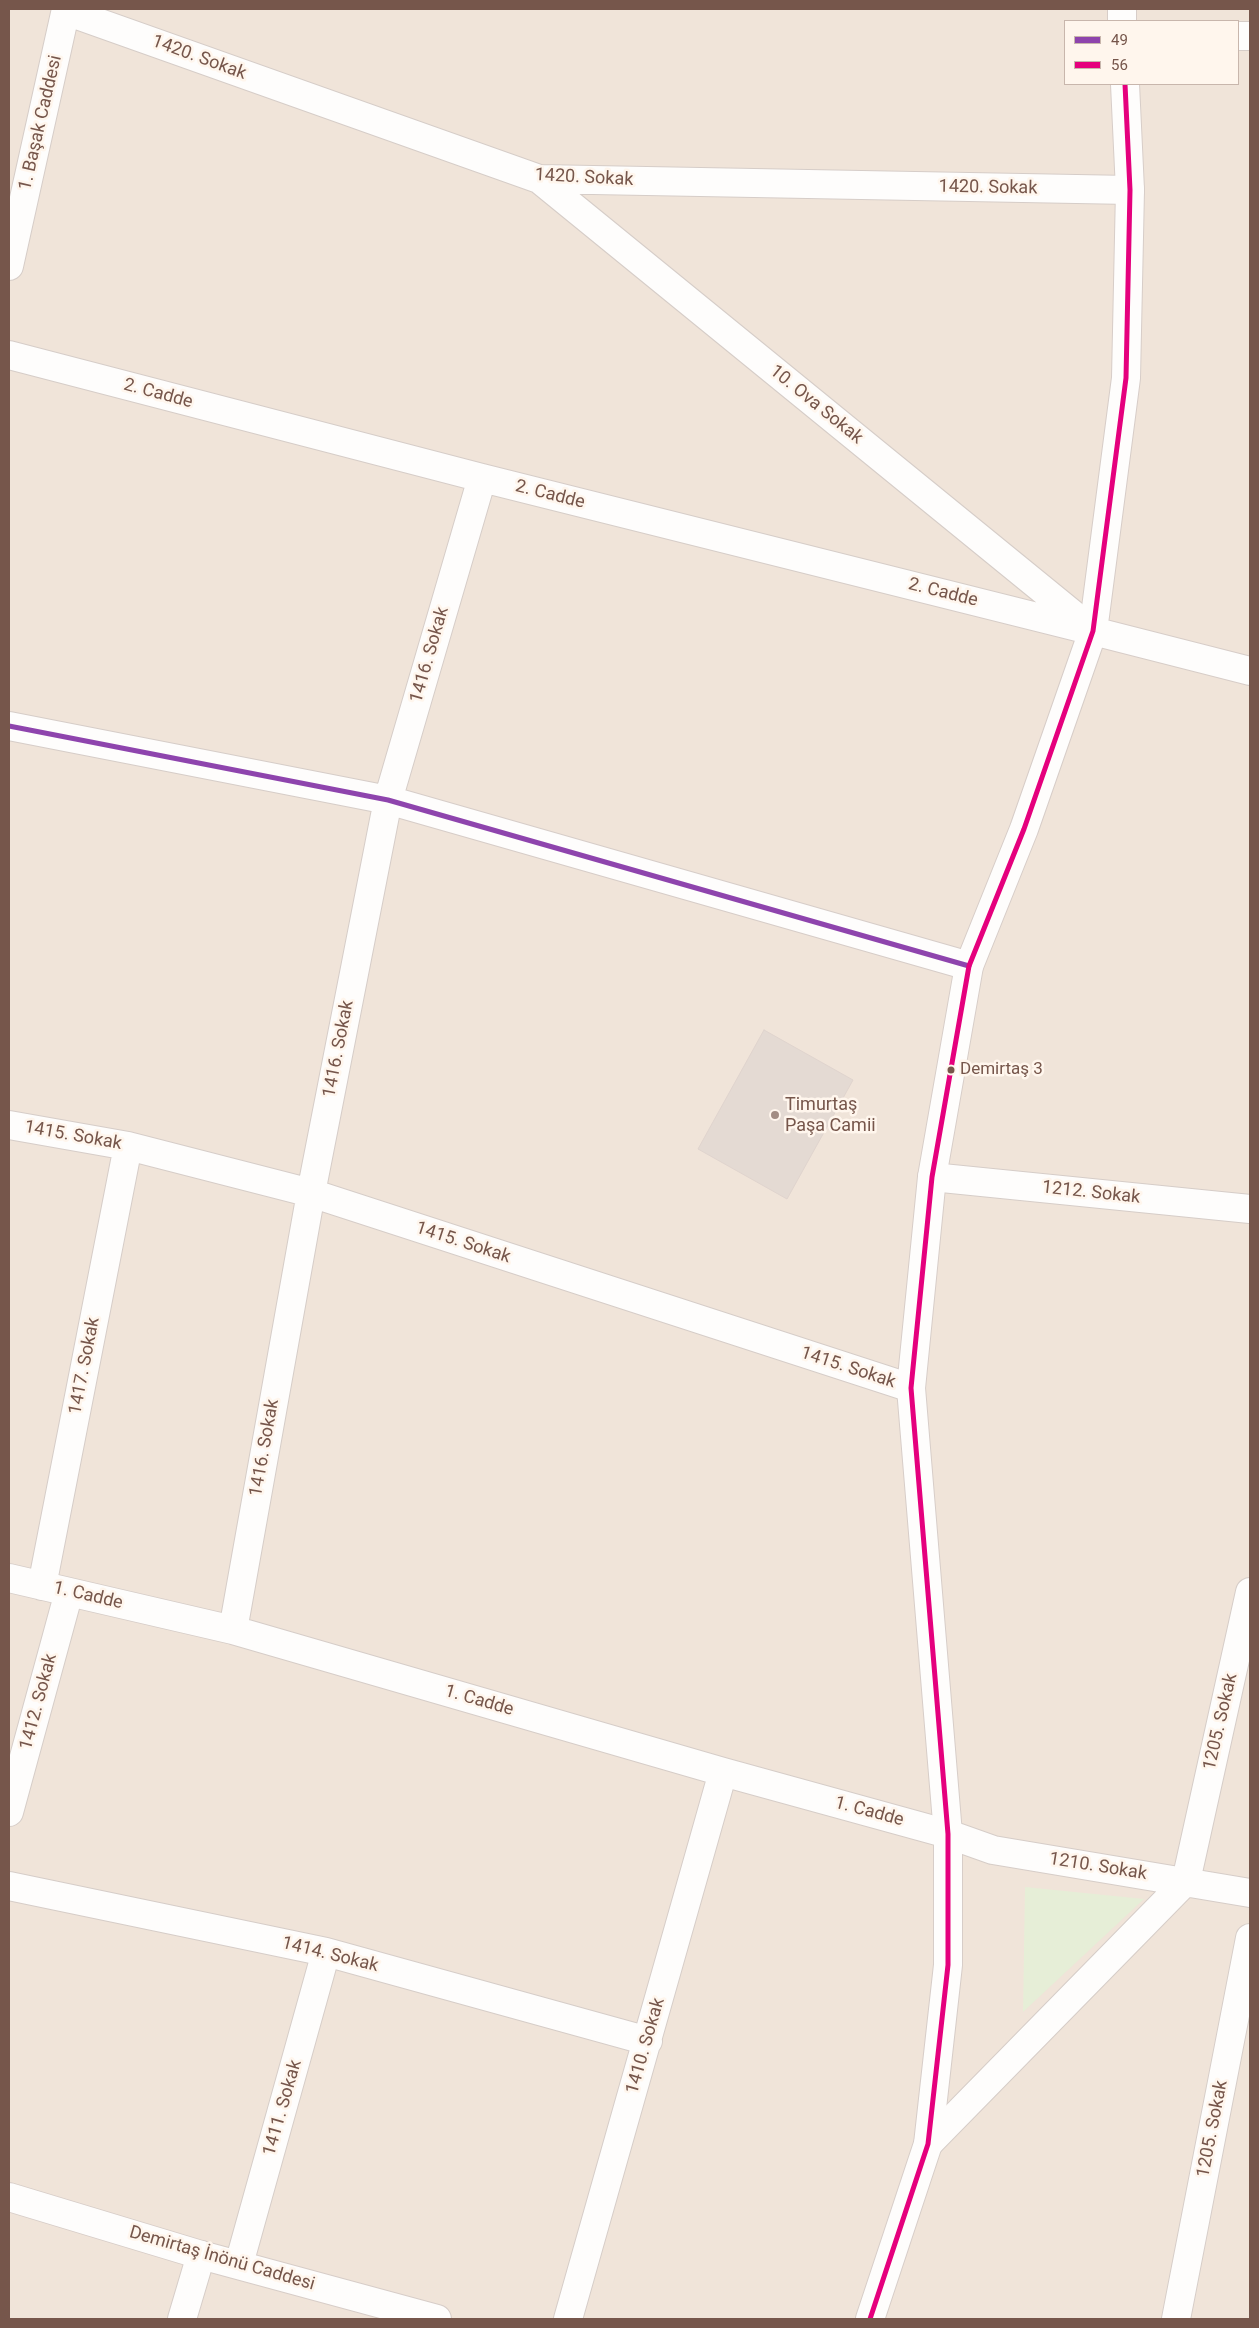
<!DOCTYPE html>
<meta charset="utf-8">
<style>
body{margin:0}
#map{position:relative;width:1259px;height:2328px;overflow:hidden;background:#f7f2ec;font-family:Roboto,sans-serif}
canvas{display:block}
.frame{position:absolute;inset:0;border:10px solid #76564b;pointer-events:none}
.legend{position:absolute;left:1064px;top:20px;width:175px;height:65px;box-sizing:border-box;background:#fff6ed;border:1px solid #c8b6ac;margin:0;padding:6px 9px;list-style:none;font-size:15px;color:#76564b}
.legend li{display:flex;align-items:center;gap:10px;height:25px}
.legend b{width:25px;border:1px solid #c8b6ac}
</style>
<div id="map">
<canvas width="1259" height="2328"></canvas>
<div class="frame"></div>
<ul class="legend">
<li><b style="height:6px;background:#8e44ad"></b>49</li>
<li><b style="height:6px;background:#e5007d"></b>56</li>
</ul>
</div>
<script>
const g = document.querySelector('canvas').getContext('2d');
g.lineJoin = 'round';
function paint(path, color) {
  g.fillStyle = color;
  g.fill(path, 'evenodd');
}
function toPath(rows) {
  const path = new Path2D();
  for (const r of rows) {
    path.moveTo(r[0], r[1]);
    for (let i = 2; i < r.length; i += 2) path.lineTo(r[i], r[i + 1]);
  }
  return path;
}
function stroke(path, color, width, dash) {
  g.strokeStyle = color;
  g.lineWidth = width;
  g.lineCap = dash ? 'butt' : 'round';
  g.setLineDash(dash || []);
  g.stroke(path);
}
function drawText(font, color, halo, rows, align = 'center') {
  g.font = font + ' Roboto,sans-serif';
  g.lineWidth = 5;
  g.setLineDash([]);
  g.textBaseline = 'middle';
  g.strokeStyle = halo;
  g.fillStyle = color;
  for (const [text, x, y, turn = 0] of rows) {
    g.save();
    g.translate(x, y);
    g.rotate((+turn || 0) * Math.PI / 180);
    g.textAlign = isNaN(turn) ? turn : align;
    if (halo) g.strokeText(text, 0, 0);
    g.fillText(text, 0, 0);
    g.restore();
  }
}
const residential = toPath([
 [9,9,1250,9,1250,2319,9,2319],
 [1065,21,1238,21,1238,84,1065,84]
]);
const green = toPath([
 [1025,1887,1144,1899,1023,2012]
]);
const building = toPath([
 [764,1030,853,1080,787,1199,698,1149,764,1030]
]);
const street = toPath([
 [66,11,539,179,1130,190],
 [1238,36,1250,36],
 [539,179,1086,625],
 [9,266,66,9],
 [9,355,482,478,1093,631],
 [9,726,388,800,969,966],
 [9,1125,128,1146,311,1193,911,1388],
 [932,1177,1250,1209],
 [9,1578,233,1630,723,1772,948,1834,993,1850,1250,1893],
 [42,1586,128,1146],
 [233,1630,311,1193,388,800,482,478],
 [9,1812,69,1592],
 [9,1886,326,1952,648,2041],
 [928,2144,1186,1881,1250,1592],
 [239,2264,326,1952],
 [182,2319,201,2255],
 [568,2319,723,1772],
 [1176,2319,1250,1938]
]);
const secondary = toPath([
 [1122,9,1122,21],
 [1093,631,1250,671],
 [9,2197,201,2255,437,2319],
 [870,2319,928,2144,948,1965,948,1834,911,1388,932,1177,969,966,1024,829,1093,631,1126,378,1130,190,1125,84]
]);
const bus1 = toPath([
 [9,726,388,800,969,966]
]);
const bus2 = toPath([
 [870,2319,928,2144,948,1965,948,1834,911,1388,932,1177,969,966,1024,829,1093,631,1126,378,1130,190,1125,84]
]);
const markers = [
 [951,1070,4.5,"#76564b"],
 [775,1115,5,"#a38d83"]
];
const busNames = [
 ["Demirtaş 3",960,1070]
];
const streetNames = [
 ["1420. Sokak",199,58,20],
 ["1. Başak Caddesi",41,123,-77],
 ["1420. Sokak",584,178,3],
 ["1420. Sokak",988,188,1],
 ["2. Cadde",158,394,15],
 ["10. Ova Sokak",816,405,39],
 ["2. Cadde",550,495,14],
 ["2. Cadde",943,593,14],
 ["1416. Sokak",430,655,-74],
 ["1416. Sokak",339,1049,-79],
 ["1415. Sokak",73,1136,10],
 ["1212. Sokak",1091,1193,6],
 ["1415. Sokak",463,1243,18],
 ["1417. Sokak",85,1366,-79],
 ["1415. Sokak",848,1368,18],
 ["1416. Sokak",265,1448,-80],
 ["1. Cadde",88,1596,13],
 ["1. Cadde",479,1701,16],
 ["1412. Sokak",39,1702,-75],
 ["1205. Sokak",1221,1722,-77],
 ["1. Cadde",869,1812,15],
 ["1210. Sokak",1098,1867,9],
 ["1414. Sokak",330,1955,14],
 ["1410. Sokak",646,2046,-74],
 ["1411. Sokak",283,2108,-74],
 ["1205. Sokak",1213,2129,-79],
 ["Demirtaş İnönü Caddesi",222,2259,16]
];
const poiNames = [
 ["Timurtaş",785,1105],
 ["Paşa Camii",785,1126]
];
paint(residential, '#f0e4d9');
paint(green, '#e6eed7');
paint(building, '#e4dad3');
stroke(building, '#e0d4ce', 1);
stroke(street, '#d6cdc8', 30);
stroke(secondary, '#d7cdc8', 30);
stroke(street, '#fefdfc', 28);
stroke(secondary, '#fefdfc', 28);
stroke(bus1, '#8e44ad', 5);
stroke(bus2, '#e5007d', 5);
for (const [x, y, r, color] of markers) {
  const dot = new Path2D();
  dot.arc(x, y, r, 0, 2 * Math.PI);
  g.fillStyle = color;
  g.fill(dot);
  stroke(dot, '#fff6ed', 2);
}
drawText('17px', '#76564b', '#fff6ed', busNames, 'left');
drawText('18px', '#76564b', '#fff6ed', streetNames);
drawText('18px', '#76564b', '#fff6ed', poiNames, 'left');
</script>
